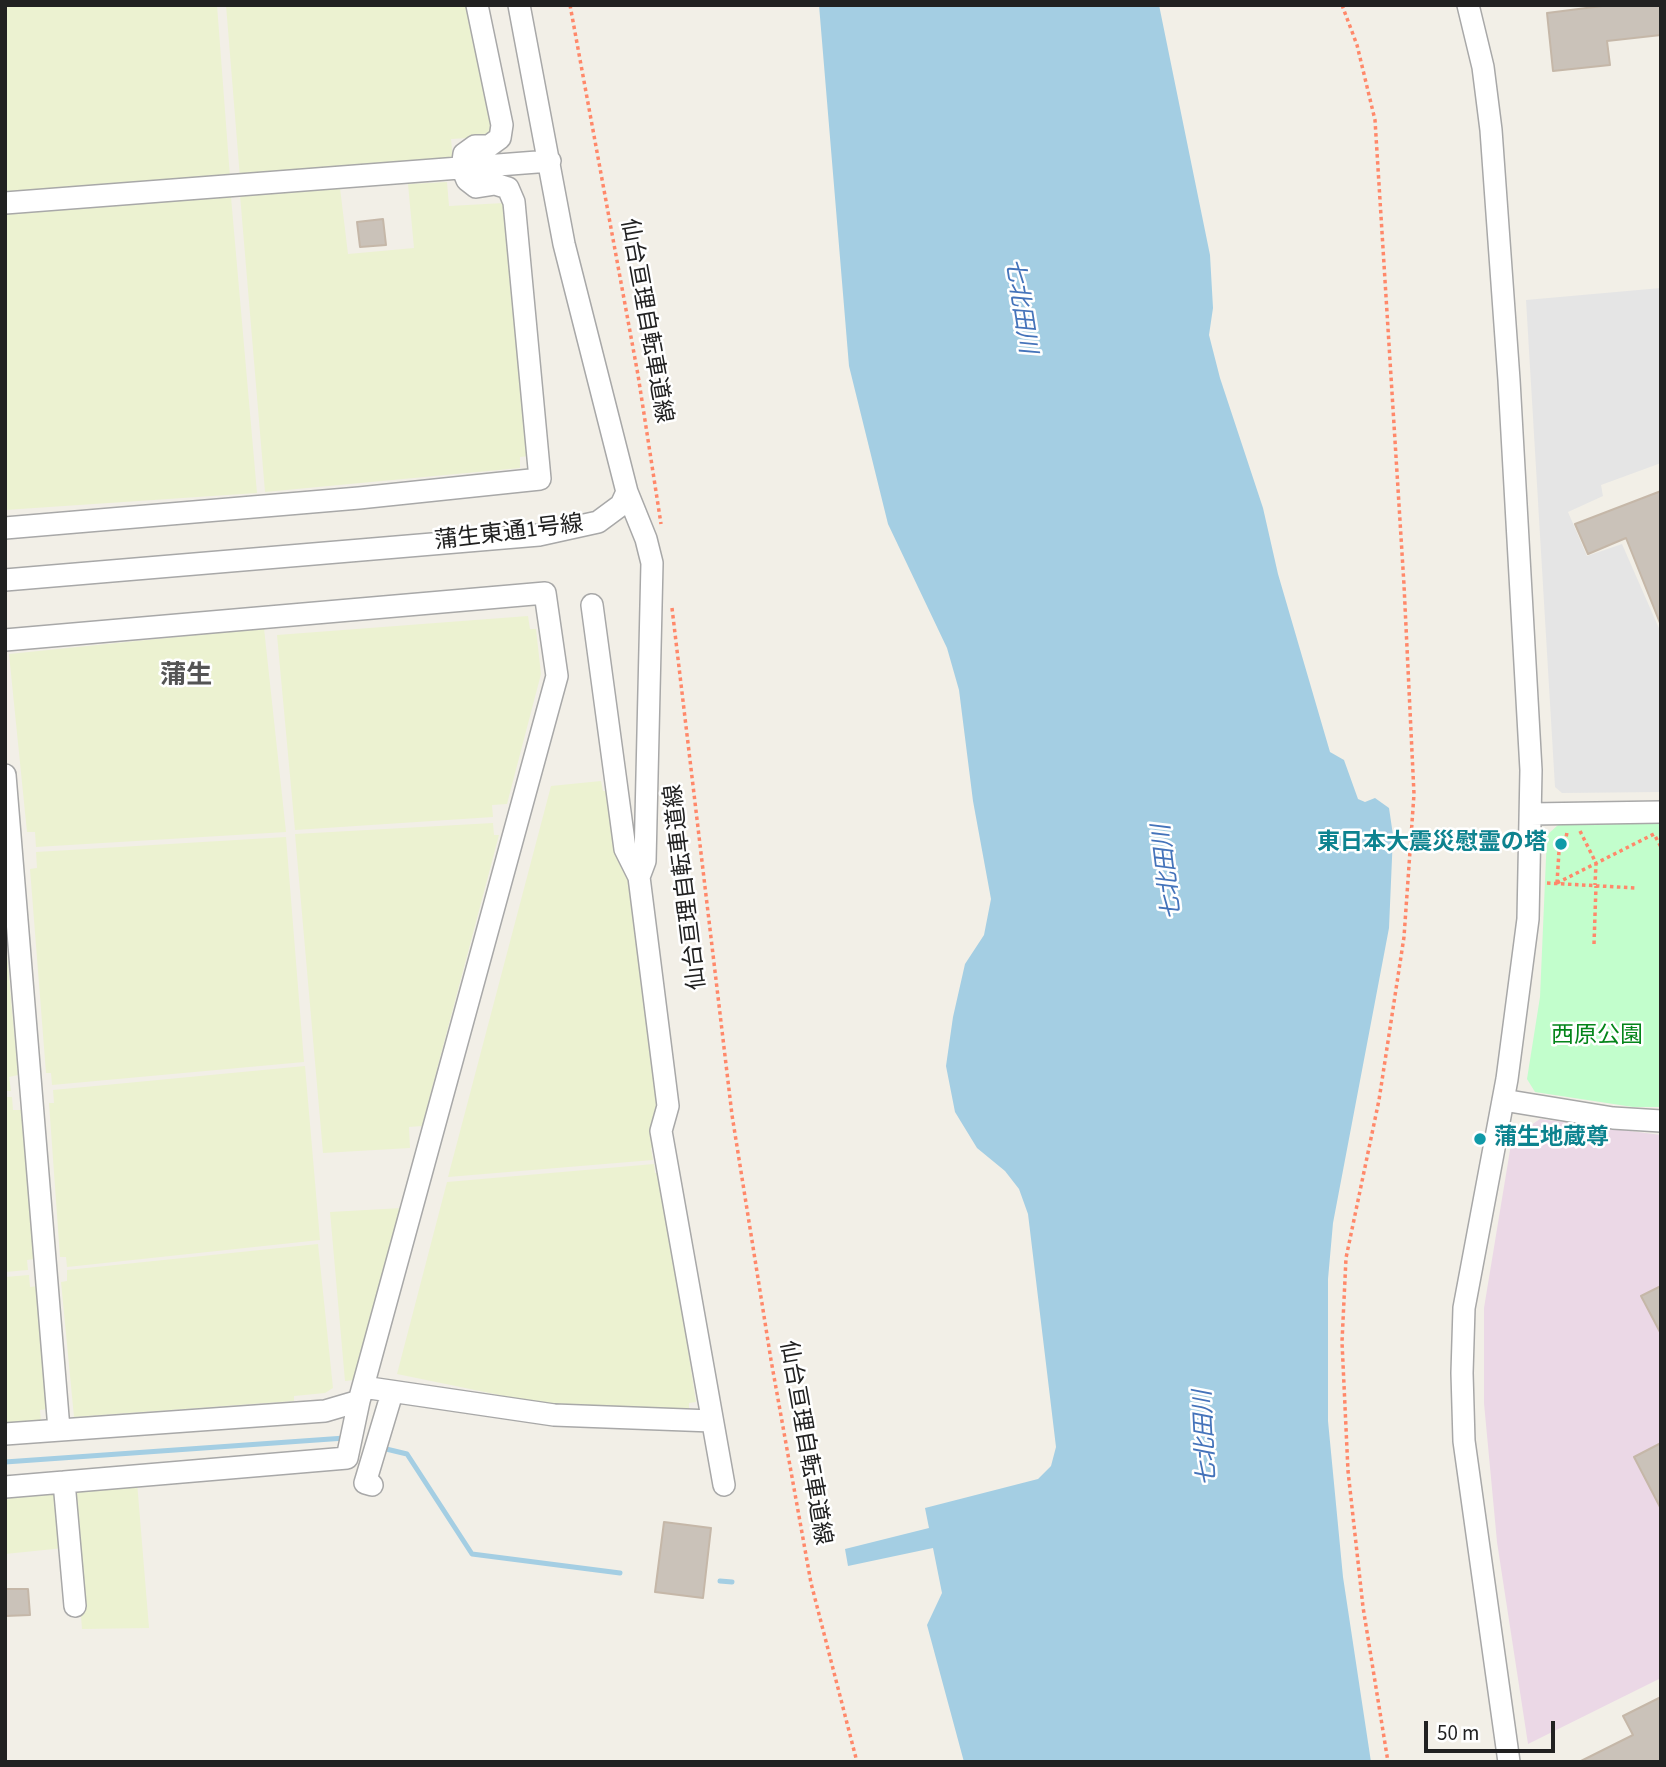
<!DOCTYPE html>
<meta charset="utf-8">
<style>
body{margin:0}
#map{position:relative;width:1666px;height:1767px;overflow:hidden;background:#f2efe7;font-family:"Source Sans 3",sans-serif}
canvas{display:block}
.frame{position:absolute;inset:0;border:7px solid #212121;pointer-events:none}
.scale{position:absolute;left:1424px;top:1721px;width:131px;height:32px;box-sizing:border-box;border:4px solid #212121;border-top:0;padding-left:9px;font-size:21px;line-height:24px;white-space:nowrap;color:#212121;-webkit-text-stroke:5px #fff;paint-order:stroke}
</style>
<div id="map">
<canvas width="1666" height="1767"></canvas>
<div class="frame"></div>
<div class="scale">50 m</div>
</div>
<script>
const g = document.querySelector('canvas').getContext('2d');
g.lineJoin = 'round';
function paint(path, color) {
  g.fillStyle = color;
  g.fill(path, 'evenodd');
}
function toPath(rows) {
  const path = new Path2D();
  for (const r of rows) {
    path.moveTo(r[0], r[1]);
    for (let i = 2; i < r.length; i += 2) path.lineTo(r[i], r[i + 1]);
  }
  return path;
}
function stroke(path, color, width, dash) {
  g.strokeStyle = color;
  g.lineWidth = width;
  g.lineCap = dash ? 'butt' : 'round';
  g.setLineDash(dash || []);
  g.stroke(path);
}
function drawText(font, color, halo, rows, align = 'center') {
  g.font = font + ' "Source Sans 3","Noto Sans JP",sans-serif';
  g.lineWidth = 5;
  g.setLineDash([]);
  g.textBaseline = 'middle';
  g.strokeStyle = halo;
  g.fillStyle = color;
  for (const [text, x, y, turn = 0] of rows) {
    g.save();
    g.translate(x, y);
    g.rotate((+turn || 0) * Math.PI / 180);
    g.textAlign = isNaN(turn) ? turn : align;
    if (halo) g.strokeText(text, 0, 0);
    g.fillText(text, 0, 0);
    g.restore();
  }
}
const industrial = toPath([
 [1540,1119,1661,1135,1661,1678,1528,1744,1497,1542,1484,1403,1484,1308,1512,1138]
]);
const farmland = toPath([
 [5,5,217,5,230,177,5,197],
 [226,5,469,5,492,125,491,132,486,137,451,139,453,160,240,178],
 [447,182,449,206,504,203,529,456,520,457,520,468,265,492,240,195,340,188,348,254,414,248,408,184],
 [231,197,257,493,5,510,5,212],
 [528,616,530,629,536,629,541,674,507,804,492,805,493,817,295,830,277,635],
 [264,628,286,832,36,847,35,832,27,832,9,654],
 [601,781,603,791,609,791,631,882,658,1108,656,1148,651,1148,653,1160,448,1177,551,786],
 [493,823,494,835,499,835,422,1126,409,1127,410,1148,323,1153,295,834],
 [286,837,304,1062,52,1085,51,1073,46,1073,30,869,37,868,36,852],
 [5,933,18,1075,9,1077,11,1091,5,1091],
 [305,1066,320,1240,67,1267,66,1257,60,1257,49,1103,54,1103,53,1090],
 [5,1097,12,1097,13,1110,21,1110,35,1259,27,1260,28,1270,5,1272],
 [654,1164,655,1173,661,1173,696,1402,689,1403,689,1412,548,1405,397,1374,447,1182],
 [402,1208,355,1380,345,1381,330,1212],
 [318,1244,333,1388,325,1393,294,1396,294,1401,74,1417,61,1282,67,1281,67,1270],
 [29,1275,30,1287,38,1286,48,1409,40,1410,41,1423,5,1426,5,1277],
 [137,1482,149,1628,82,1629,71,1488],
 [51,1490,59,1495,64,1548,5,1554,5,1494]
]);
const park = toPath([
 [1661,823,1661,1107,1633,1107,1535,1092,1527,1079,1540,997,1547,835,1558,825]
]);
const parking = toPath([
 [1661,288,1661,463,1601,485,1603,496,1568,512,1587,556,1622,544,1661,633,1661,792,1562,793,1555,787,1526,300]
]);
const water = toPath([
 [819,5,1159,5,1210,255,1213,308,1209,335,1220,378,1263,508,1278,574,1330,752,1344,760,1358,799,1365,802,1375,798,1389,808,1393,835,1389,928,1333,1223,1328,1279,1328,1421,1343,1577,1371,1762,964,1762,927,1625,942,1593,933,1548,848,1566,845,1549,929,1528,925,1508,1038,1479,1051,1466,1056,1447,1028,1214,1019,1189,1005,1171,977,1148,955,1112,946,1066,953,1017,965,964,984,935,991,899,973,801,959,690,947,648,888,524,849,366]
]);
const stream = toPath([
 [382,1448,407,1454,472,1554,620,1573],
 [5,1462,345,1438],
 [720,1581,732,1582]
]);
const building = toPath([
 [1610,5,1661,5,1661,35,1607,41,1610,65,1553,71,1547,13,1610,5],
 [383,219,386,245,360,247,357,222,383,219],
 [1661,491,1661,623,1660,623,1626,538,1588,554,1575,524,1661,491],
 [1661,1286,1661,1334,1641,1296,1661,1286],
 [1661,1443,1661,1509,1634,1457,1661,1443],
 [664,1522,711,1528,703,1598,655,1592,664,1522],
 [5,1589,28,1589,30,1615,5,1616,5,1589],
 [1661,1697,1661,1762,1579,1762,1633,1735,1623,1716,1661,1697]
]);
const path = toPath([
 [570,5,638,375,661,524],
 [1342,5,1357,45,1375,120,1404,585,1414,794,1404,937,1379,1100,1346,1258,1342,1342,1348,1471,1363,1607,1388,1762],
 [672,608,732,1115,771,1360,811,1583,857,1762],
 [1580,831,1596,863,1595,885],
 [1547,883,1636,888],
 [1557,883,1559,851,1565,844,1567,832],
 [1557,883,1654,834,1661,847],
 [1594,944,1596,886]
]);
const minor = toPath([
 [1468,5,1483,67,1491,130,1509,380,1531,770,1528,919,1507,1079,1464,1308,1462,1373,1464,1441,1509,1762],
 [5,203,550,161],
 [627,492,646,539,652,563,645,861,639,877],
 [5,528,359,498,540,479,514,202,508,188,495,184,476,187,467,180,462,168,464,154,475,146,489,146,500,138,502,125,477,5],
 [5,580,539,535,598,522,621,505,627,492,564,244,519,5],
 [592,605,625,849,639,877,668,1106,661,1131,724,1485],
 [5,640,545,593,557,676,359,1401,325,1411,5,1434],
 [5,775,59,1429],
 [1531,814,1661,812],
 [1503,1100,1613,1118,1661,1121],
 [363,1387,554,1415,712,1421],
 [64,1482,75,1606],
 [372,1485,365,1483,392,1393],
 [5,1487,347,1458,359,1401]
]);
const markers = [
 [1561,844,7,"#0f9aa8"],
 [1480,1139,7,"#0f9aa8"]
];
const streetNames = [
 ["仙台亘理自転車道線",645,321,80],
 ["蒲生東通1号線",509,534,-7],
 ["仙台亘理自転車道線",687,887,-97],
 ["仙台亘理自転車道線",804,1443,80]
];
const cultureNames = [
 ["東日本大震災慰霊の塔",1547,844],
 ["蒲生地蔵尊",1494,1139,"left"]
];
const parkNames = [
 ["西原公園",1597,1037]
];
const waterNames = [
 ["七北田川",1019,306,81],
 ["七北田川",1169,872,-97],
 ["七北田川",1207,1438,-93]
];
const quarterNames = [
 ["蒲生",186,677]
];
paint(industrial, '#ebd8e6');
paint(farmland, '#ecf2d1');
paint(park, '#c2fecc');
paint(parking, '#e5e5e5');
paint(water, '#a4cee3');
stroke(stream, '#a4cee3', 5);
paint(building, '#cac2b9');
stroke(building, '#c5b7a8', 2);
stroke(minor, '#a8a8a8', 24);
stroke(path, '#ff886a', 3.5, [3.5, 3.5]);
stroke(minor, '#fff', 21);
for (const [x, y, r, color] of markers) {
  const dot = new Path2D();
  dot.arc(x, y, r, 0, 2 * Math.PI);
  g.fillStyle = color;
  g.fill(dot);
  stroke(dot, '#fff', 2.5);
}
drawText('23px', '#212121', '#fff', streetNames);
drawText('bold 23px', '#0d838f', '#fff', cultureNames, 'right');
drawText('23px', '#04851a', '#fff', parkNames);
drawText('italic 24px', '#4473ba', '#fff', waterNames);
drawText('bold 26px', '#545454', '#fff', quarterNames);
</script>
